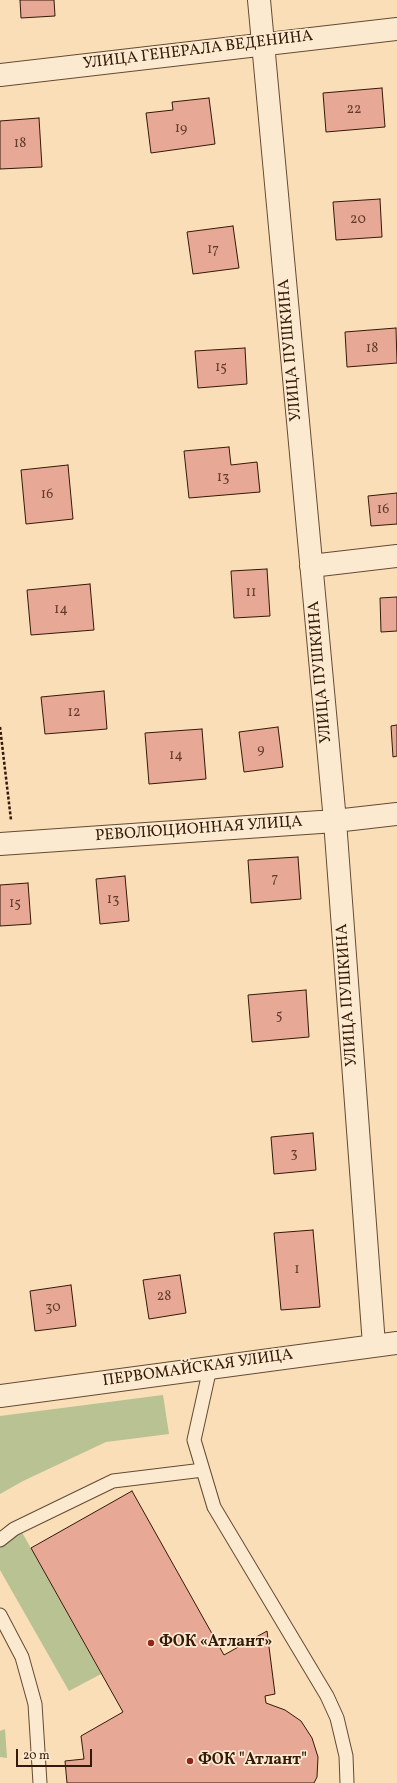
<!DOCTYPE html>
<meta charset="utf-8">
<style>
body{margin:0}
#map{position:relative;width:397px;height:1783px;overflow:hidden;background:#f9deb7;font-family:Vollkorn,serif}
canvas{display:block}
.scale{position:absolute;left:16px;top:1749px;width:76px;height:18px;box-sizing:border-box;border:2px solid #341808;border-top:0;padding-left:5px;font-size:12px;line-height:14px;white-space:nowrap;color:#341808;-webkit-text-stroke:3px #fbead0;paint-order:stroke}
</style>
<div id="map">
<canvas width="397" height="1783"></canvas>
<div class="scale">20 m</div>
</div>
<script>
const g = document.querySelector('canvas').getContext('2d');
g.lineJoin = 'round';
function paint(path, color) {
  g.fillStyle = color;
  g.fill(path, 'evenodd');
}
function toPath(rows) {
  const path = new Path2D();
  for (const r of rows) {
    path.moveTo(r[0], r[1]);
    for (let i = 2; i < r.length; i += 2) path.lineTo(r[i], r[i + 1]);
  }
  return path;
}
function stroke(path, color, width, dash) {
  g.strokeStyle = color;
  g.lineWidth = width;
  g.lineCap = dash ? 'butt' : 'round';
  g.setLineDash(dash || []);
  g.stroke(path);
}
function drawText(font, color, halo, rows, align = 'center') {
  g.font = font + ' Vollkorn,serif';
  g.lineWidth = 3.5;
  g.setLineDash([]);
  g.textBaseline = 'middle';
  g.strokeStyle = halo;
  g.fillStyle = color;
  for (const [text, x, y, turn = 0] of rows) {
    g.save();
    g.translate(x, y);
    g.rotate((+turn || 0) * Math.PI / 180);
    g.textAlign = isNaN(turn) ? turn : align;
    if (halo) g.strokeText(text, 0, 0);
    g.fillText(text, 0, 0);
    g.restore();
  }
}
const green = toPath([
 [163,1395,169,1434,106,1442,23,1481,0,1494,0,1416],
 [19,1527,101,1674,69,1691,0,1570,0,1537],
 [5,1729,7,1758,0,1757,0,1731]
]);
const building = toPath([
 [20,0,54,0,55,16,21,18,20,0],
 [382,88,385,127,326,132,323,93,382,88],
 [209,98,215,144,151,153,146,113,173,110,172,102,209,98],
 [39,118,42,167,0,169,0,121,39,118],
 [380,199,382,237,336,240,333,202,380,199],
 [233,226,239,268,193,274,187,232,233,226],
 [396,328,397,363,347,367,345,332,396,328],
 [245,348,247,384,198,388,195,351,245,348],
 [229,447,231,465,257,462,260,492,189,498,184,451,229,447],
 [68,465,73,519,26,524,21,470,68,465],
 [397,493,397,524,371,526,368,496,397,493],
 [267,569,270,616,234,618,231,571,267,569],
 [90,584,94,630,31,635,27,590,90,584],
 [397,597,397,631,381,632,380,598,397,597],
 [104,691,107,729,45,734,41,697,104,691],
 [397,725,397,756,393,757,391,726,397,725],
 [278,727,283,767,244,772,239,732,278,727],
 [202,729,206,779,149,784,145,733,202,729],
 [298,857,301,899,251,903,248,860,298,857],
 [125,876,129,921,100,924,96,879,125,876],
 [28,883,31,924,0,926,0,885,28,883],
 [306,990,309,1037,252,1042,248,995,306,990],
 [313,1133,316,1170,274,1174,271,1137,313,1133],
 [313,1230,320,1307,281,1310,274,1233,313,1230],
 [180,1275,186,1313,149,1319,143,1280,180,1275],
 [71,1285,76,1326,35,1331,30,1291,71,1285],
 [132,1491,224,1655,267,1631,275,1694,265,1696,266,1703,285,1710,301,1721,312,1738,318,1757,317,1777,314,1783,67,1783,65,1761,84,1759,81,1736,123,1712,31,1548,132,1491]
]);
const path = toPath([
 [0,727,11,820]
]);
const lane = toPath([
 [210,1368,194,1440,214,1507,327,1696,337,1718,346,1756,347,1783],
 [0,1540,14,1529,113,1481,203,1470],
 [0,1615,22,1657,35,1704,40,1783]
]);
const street = toPath([
 [259,0,335,821,374,1345],
 [0,75,397,29],
 [311,566,397,556],
 [0,844,335,821,397,814],
 [0,1396,397,1343]
]);
const markers = [
 [151,1643,4,"#8f2418"],
 [190,1761,4,"#8f2418"]
];
const numberNames = [
 ["22",354,110],
 ["19",181,129],
 ["18",20,144],
 ["20",358,220],
 ["17",213,250],
 ["18",372,349],
 ["15",221,368],
 ["13",223,478],
 ["16",47,495],
 ["16",383,510],
 ["11",251,593],
 ["14",61,610],
 ["12",74,713],
 ["9",261,750],
 ["14",176,756],
 ["7",275,879],
 ["13",113,900],
 ["15",15,904],
 ["5",279,1016],
 ["3",294,1154],
 ["1",297,1270],
 ["28",164,1297],
 ["30",53,1308]
];
const streetNames = [
 ["УЛИЦА ГЕНЕРАЛА ВЕДЕНИНА",198,51,-7],
 ["УЛИЦА ПУШКИНА",291,350,-95],
 ["УЛИЦА ПУШКИНА",321,672,-95],
 ["РЕВОЛЮЦИОННАЯ УЛИЦА",199,830,-4],
 ["УЛИЦА ПУШКИНА",348,995,-94],
 ["ПЕРВОМАЙСКАЯ УЛИЦА",198,1369,-8]
];
const poiNames = [
 ["ФОК «Атлант»",159,1643],
 ["ФОК \"Атлант\"",198,1761]
];
paint(green, '#b9c292');
paint(building, '#e8a896');
stroke(building, '#341808', 1);
stroke(lane, '#654a34', 15);
stroke(street, '#654a34', 24);
stroke(path, '#341808', 2.5, [3, 2]);
stroke(lane, '#fbead0', 13);
stroke(street, '#fbead0', 22);
for (const [x, y, r, color] of markers) {
  const dot = new Path2D();
  dot.arc(x, y, r, 0, 2 * Math.PI);
  g.fillStyle = color;
  g.fill(dot);
  stroke(dot, '#fbead0', 1.5);
}
drawText('14px', '#613c2c', null, numberNames);
drawText('16px', '#341808', '#fbead0', streetNames);
drawText('bold 16px', '#341808', '#fbead0', poiNames, 'left');
</script>
